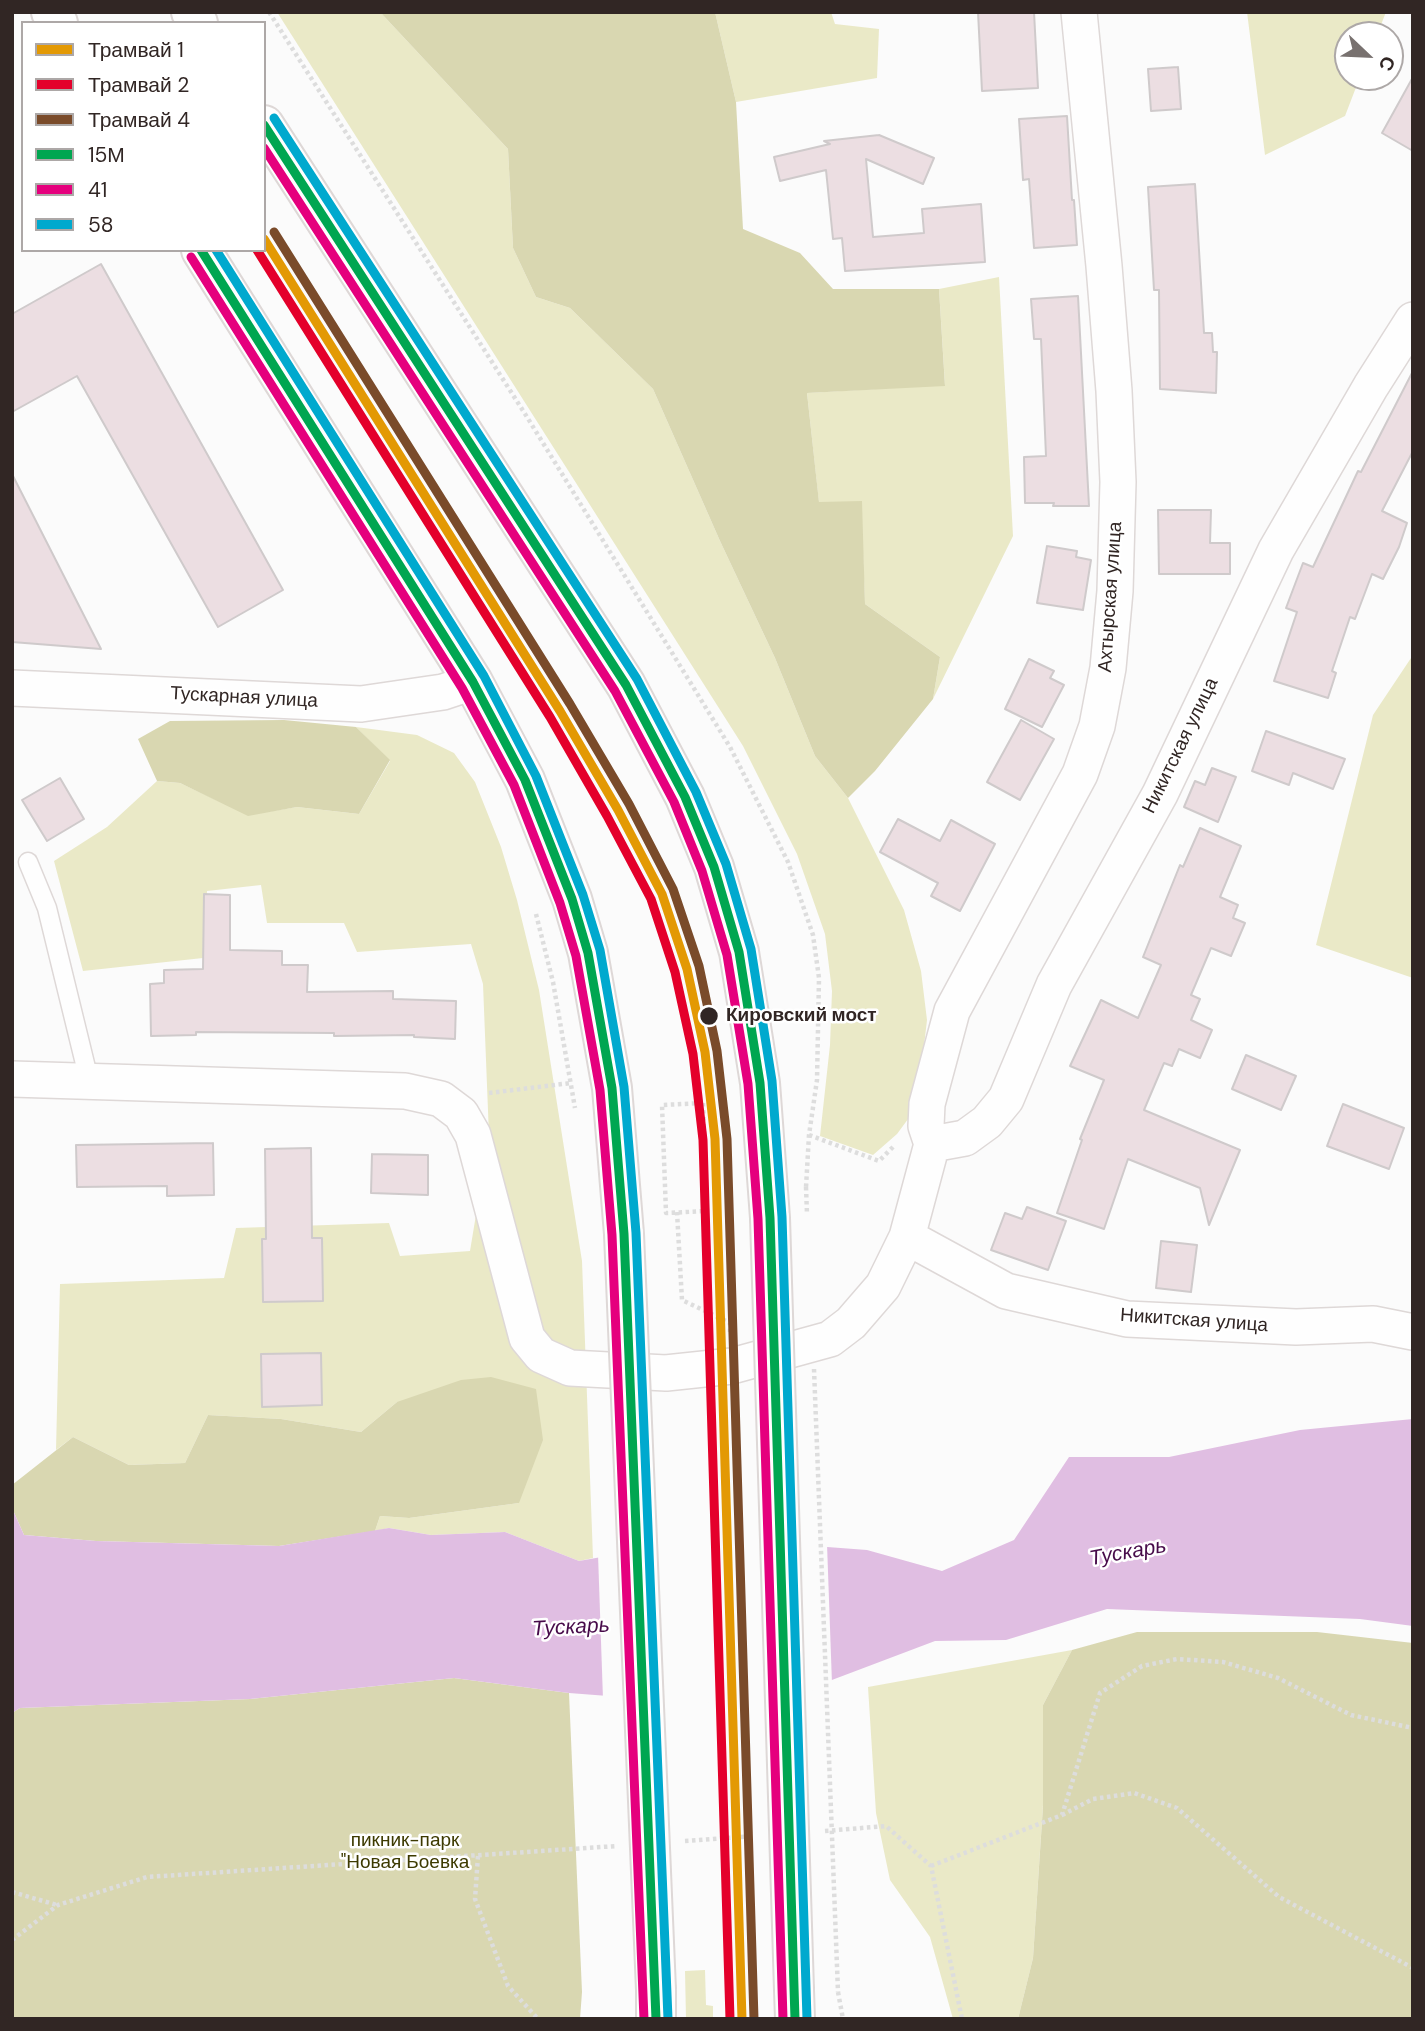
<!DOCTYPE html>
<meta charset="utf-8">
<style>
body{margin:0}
#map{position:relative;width:1425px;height:2031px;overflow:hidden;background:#fbfbfb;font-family:"DM Sans",sans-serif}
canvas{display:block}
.frame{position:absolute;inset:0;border:14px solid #312624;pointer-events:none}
.legend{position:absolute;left:21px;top:21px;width:245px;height:231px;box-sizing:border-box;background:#fff;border:2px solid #ada8a7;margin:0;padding:9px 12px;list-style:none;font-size:21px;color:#312624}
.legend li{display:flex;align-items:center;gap:14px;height:35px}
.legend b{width:35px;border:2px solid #ada8a7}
.north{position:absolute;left:1334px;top:21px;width:70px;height:70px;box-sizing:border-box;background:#fff;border:2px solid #ada8a7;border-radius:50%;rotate:113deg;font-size:19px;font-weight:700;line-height:28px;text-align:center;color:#312624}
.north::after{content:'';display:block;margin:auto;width:24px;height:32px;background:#78716f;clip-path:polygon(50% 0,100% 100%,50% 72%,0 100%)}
</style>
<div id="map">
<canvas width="1425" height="2031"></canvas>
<div class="frame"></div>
<ul class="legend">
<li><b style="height:9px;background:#e39904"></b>Трамвай 1</li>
<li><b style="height:9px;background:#e4002b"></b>Трамвай 2</li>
<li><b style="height:9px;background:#7a4b2a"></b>Трамвай 4</li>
<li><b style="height:9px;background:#00a651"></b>15М</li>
<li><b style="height:9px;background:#e5007d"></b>41</li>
<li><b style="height:9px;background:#00a9ce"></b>58</li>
</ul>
<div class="north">С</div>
</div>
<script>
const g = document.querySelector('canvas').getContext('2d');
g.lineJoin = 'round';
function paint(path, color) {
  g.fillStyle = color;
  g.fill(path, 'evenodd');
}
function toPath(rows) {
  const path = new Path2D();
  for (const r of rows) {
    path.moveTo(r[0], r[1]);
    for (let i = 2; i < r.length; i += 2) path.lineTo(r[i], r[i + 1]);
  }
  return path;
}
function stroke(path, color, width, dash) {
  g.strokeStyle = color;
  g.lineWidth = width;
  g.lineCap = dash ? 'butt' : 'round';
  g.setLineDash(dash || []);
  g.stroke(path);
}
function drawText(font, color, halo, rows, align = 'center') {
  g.font = font + ' "DM Sans",sans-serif';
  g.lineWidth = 5;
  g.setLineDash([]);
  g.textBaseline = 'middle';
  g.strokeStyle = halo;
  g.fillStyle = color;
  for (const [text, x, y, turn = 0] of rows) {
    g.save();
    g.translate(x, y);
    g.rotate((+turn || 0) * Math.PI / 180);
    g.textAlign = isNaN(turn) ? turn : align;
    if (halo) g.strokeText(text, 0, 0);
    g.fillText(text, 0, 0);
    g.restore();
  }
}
const green = toPath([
 [277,12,380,12,508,149,513,248,536,297,570,308,653,389,720,541,775,658,815,756,848,798,904,910,921,971,927,1020,922,1063,914,1111,897,1134,873,1155,820,1136,830,1045,832,991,825,934,797,854,743,746],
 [715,12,831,12,835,24,879,29,877,78,736,102],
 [1247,12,1386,12,1377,35,1348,35,1348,77,1360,77,1345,116,1265,155],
 [999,277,1013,536,933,699,940,657,865,604,861,502,819,503,807,393,945,385,939,289],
 [1413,655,1413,978,1316,945,1373,715],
 [356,727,417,735,454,753,475,782,501,847,517,900,539,990,582,1261,593,1558,579,1561,505,1532,431,1535,389,1528,375,1531,380,1516,409,1518,519,1503,397,1402,361,1432,281,1419,208,1415,185,1463,129,1465,73,1437,56,1450,60,1284,224,1278,236,1228,389,1223,400,1256,470,1251,489,1136,483,984,471,944,357,952,344,923,267,923,261,885,207,891,203,958,83,971,54,861,107,827,157,781,180,783,248,815,297,807,359,814,390,761],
 [1072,1650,1043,1705,1043,1805,1033,1958,1018,2019,953,2019,930,1937,890,1880,876,1813,868,1687],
 [705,1970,706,2005,713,2006,713,2019,686,2019,685,1971]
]);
const forest = toPath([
 [380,12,715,12,736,102,743,229,800,253,833,289,939,289,945,386,807,393,819,502,862,501,865,604,940,657,933,699,875,771,848,798,815,756,775,658,720,541,653,389,570,308,536,297,513,248,508,149],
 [284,720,356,727,390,760,359,814,297,807,248,816,180,783,157,781,138,739,170,721],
 [491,1377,536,1389,543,1440,519,1503,409,1518,380,1516,375,1531,279,1546,96,1541,24,1535,12,1508,12,1485,73,1437,129,1465,185,1463,208,1415,281,1419,361,1432,397,1402,461,1380],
 [1137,1632,1317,1632,1413,1643,1413,2019,1018,2019,1033,1958,1043,1806,1043,1705,1072,1650],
 [454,1678,569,1693,582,1992,580,2019,12,2019,12,1713,20,1708,250,1699]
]);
const water = toPath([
 [1413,1419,1413,1626,1360,1619,1107,1609,1006,1640,935,1641,816,1686,686,1702,569,1693,454,1678,250,1699,20,1708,12,1713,12,1508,24,1535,96,1541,279,1546,389,1528,431,1535,505,1532,579,1561,708,1538,867,1550,942,1571,1014,1540,1069,1457,1169,1457,1300,1430]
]);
const pier = toPath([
 [708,1534,827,1544,832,1684,816,1690,686,1705,603,1699,598,1554]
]);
const building = toPath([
 [978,12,1034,12,1038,88,982,91,978,12],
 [1178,67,1181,109,1151,111,1148,69,1178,67],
 [1413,77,1413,151,1382,133,1413,77],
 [1067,116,1072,200,1074,200,1077,245,1034,248,1029,179,1023,180,1019,119,1067,116],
 [879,135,934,158,923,184,866,159,873,237,924,233,922,209,981,204,985,262,845,271,842,238,833,239,826,170,780,181,774,157,830,144,824,141,879,135],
 [1195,184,1204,333,1212,333,1213,352,1217,352,1216,393,1160,389,1159,290,1154,290,1148,187,1195,184],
 [101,264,283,590,218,627,77,376,12,412,12,314,101,264],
 [1078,296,1089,506,1053,506,1054,503,1025,503,1024,457,1046,456,1041,339,1034,339,1031,299,1078,296],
 [1413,371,1413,451,1382,511,1407,523,1399,547,1383,579,1372,574,1355,619,1350,617,1332,671,1336,673,1328,698,1274,681,1297,612,1286,608,1303,563,1313,567,1358,471,1361,472,1413,371],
 [12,474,101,649,12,642,12,474],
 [1158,510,1211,510,1210,543,1230,543,1230,574,1159,574,1158,510],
 [1047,546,1077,551,1076,557,1091,560,1083,610,1037,603,1047,546],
 [1029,659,1054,671,1050,678,1064,685,1042,727,1005,709,1029,659],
 [1021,720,1054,739,1020,800,987,782,1021,720],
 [1266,731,1345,759,1333,789,1293,773,1289,785,1252,771,1266,731],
 [1212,768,1236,777,1218,822,1184,807,1195,781,1205,785,1212,768],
 [60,778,84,819,47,841,22,800,60,778],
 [898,819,940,841,951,820,995,844,960,911,931,896,938,883,880,852,898,819],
 [1200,828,1241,846,1220,897,1238,905,1233,918,1245,923,1231,956,1211,948,1191,995,1200,999,1191,1020,1212,1030,1200,1058,1179,1049,1172,1066,1164,1063,1144,1110,1240,1150,1209,1225,1200,1188,1128,1159,1104,1229,1057,1213,1082,1140,1080,1139,1104,1080,1070,1066,1101,1000,1138,1018,1161,965,1143,957,1180,865,1183,867,1200,828],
 [204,894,230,895,230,950,282,951,282,965,308,965,307,992,393,991,393,999,456,1001,455,1039,414,1037,414,1035,334,1036,334,1033,196,1032,196,1035,151,1036,150,984,164,983,164,970,203,969,204,894],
 [1246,1055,1296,1076,1281,1110,1232,1089,1246,1055],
 [1343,1104,1404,1128,1389,1169,1327,1146,1343,1104],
 [213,1143,214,1195,167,1196,167,1186,77,1187,76,1145,213,1143],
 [311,1148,312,1238,322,1238,323,1301,263,1302,262,1239,266,1239,265,1149,311,1148],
 [372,1154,428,1155,428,1195,371,1193,372,1154],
 [1027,1207,1066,1221,1048,1270,991,1250,1005,1213,1022,1219,1027,1207],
 [1161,1241,1197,1245,1191,1292,1156,1288,1161,1241],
 [321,1353,322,1405,262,1407,261,1354,321,1353]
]);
const path = toPath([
 [269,12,527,417,730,747,788,862,813,935,819,978,817,1080,809,1135,806,1187],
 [536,914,553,982,575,1108],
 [489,1093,571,1083],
 [703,1103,707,1211,666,1213,662,1105,703,1103],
 [809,1135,879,1161,895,1145],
 [677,1212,682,1300,730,1323,730,1332],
 [1062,1815,1093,1799,1134,1793,1177,1808,1279,1897,1413,1968],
 [825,1831,886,1826,931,1866,962,2019],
 [685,1841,753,1836],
 [478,1856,475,1899,508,1986,538,2019],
 [931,1866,1062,1815,1100,1693,1142,1666,1177,1659,1223,1662,1278,1678,1351,1715,1413,1728],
 [12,1892,57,1905],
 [12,1940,58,1905,147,1877,617,1846],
 [838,1992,843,2019]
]);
const service = toPath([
 [28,862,47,908,89,1080]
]);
const minor = toPath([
 [12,688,361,704,443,692,473,682],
 [12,1079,405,1091,441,1099,461,1114,473,1135,527,1338,541,1355,570,1368,666,1373,732,1366,830,1339,851,1323,883,1286,907,1237,932,1144],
 [932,1144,926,1126,927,1104,952,1011,1080,774,1097,726,1108,668,1115,591,1118,482,1114,391,1104,266,1079,12],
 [932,1144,965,1138,987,1122,1006,1099,1054,985,1160,794,1276,550,1371,386,1413,320],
 [907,1237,1006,1291,1127,1319,1296,1327,1373,1324,1413,1332]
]);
const primary = toPath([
 [51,12,58,23],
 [191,12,198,23],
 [264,125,626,685,685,797,714,867,739,952,760,1083,770,1218],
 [201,250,473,682,525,780,572,899,588,953,612,1088,624,1234],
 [656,1990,656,2019],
 [794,1990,795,2019]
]);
const pathBridge = toPath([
 [806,1187,807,1214],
 [814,1369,838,1992]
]);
const primaryBridge = toPath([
 [770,1218,794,1990],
 [624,1234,656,1990]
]);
const bus1 = toPath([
 [264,125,626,685,685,797,714,867,739,952,760,1083,770,1218,795,2019],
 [201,250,473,682,525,780,572,899,588,953,612,1088,624,1234,656,2019]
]);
const bus2 = toPath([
 [264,148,615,691,674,802,702,871,727,955,748,1084,758,1219,783,2019],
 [191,257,462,688,514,785,560,903,576,956,600,1090,612,1235,644,2019]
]);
const bus3 = toPath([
 [274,118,637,679,696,792,726,864,751,949,772,1081,782,1217,807,2019],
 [216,250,484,676,536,776,583,895,600,950,624,1087,636,1233,668,2019]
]);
const tram1 = toPath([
 [264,239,560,711,618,810,662,894,687,969,705,1052,715,1139,742,2019]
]);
const tram2 = toPath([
 [257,250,550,717,607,816,651,899,675,972,693,1054,703,1140,730,2019]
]);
const tram3 = toPath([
 [274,232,570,704,629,804,673,889,699,966,717,1051,727,1139,754,2019]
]);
const markers = [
 [709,1016,10,"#312624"]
];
const streetNames = [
 ["Ахтырская улица",1111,597,-86],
 ["Тускарная улица",244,698,3],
 ["Никитская улица",1181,746,-64],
 ["Никитская улица",1194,1321,4]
];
const stopNames = [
 ["Кировский мост",726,1016]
];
const parkNames = [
 ["пикник-парк",405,1841],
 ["\"Новая Боевка",405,1863]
];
const waterNames = [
 ["Тускарь",1128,1553,-10],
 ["Тускарь",571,1628,-3]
];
paint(green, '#eae9c7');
paint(forest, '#d9d7b1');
paint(water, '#e0bee2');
paint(pier, '#fbfbfb');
paint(building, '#ecdee2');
stroke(building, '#cfcacb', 2);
stroke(service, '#ded8d7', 21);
stroke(minor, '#ded8d7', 38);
stroke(primary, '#ded8d7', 42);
stroke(path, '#ddd', 4.5, [3.5, 3.5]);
stroke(service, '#fefefe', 18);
stroke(minor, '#fefefe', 35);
stroke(primary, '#fefefe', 38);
stroke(primaryBridge, '#ded8d7', 42, []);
stroke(pathBridge, '#ddd', 4.5, [3.5, 3.5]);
stroke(primaryBridge, '#fefefe', 38);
stroke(bus1, '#00a651', 9);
stroke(bus2, '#e5007d', 9);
stroke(bus3, '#00a9ce', 9);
stroke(tram1, '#e39904', 9);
stroke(tram2, '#e4002b', 9);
stroke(tram3, '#7a4b2a', 9);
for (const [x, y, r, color] of markers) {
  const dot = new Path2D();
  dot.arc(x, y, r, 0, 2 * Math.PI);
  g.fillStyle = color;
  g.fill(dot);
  stroke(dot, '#fff', 2.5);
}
drawText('19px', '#312624', '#fff', streetNames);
drawText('bold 19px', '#312624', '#fff', stopNames, 'left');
drawText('19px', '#3d3a01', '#fff', parkNames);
drawText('italic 21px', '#470b4a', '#fff', waterNames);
</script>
